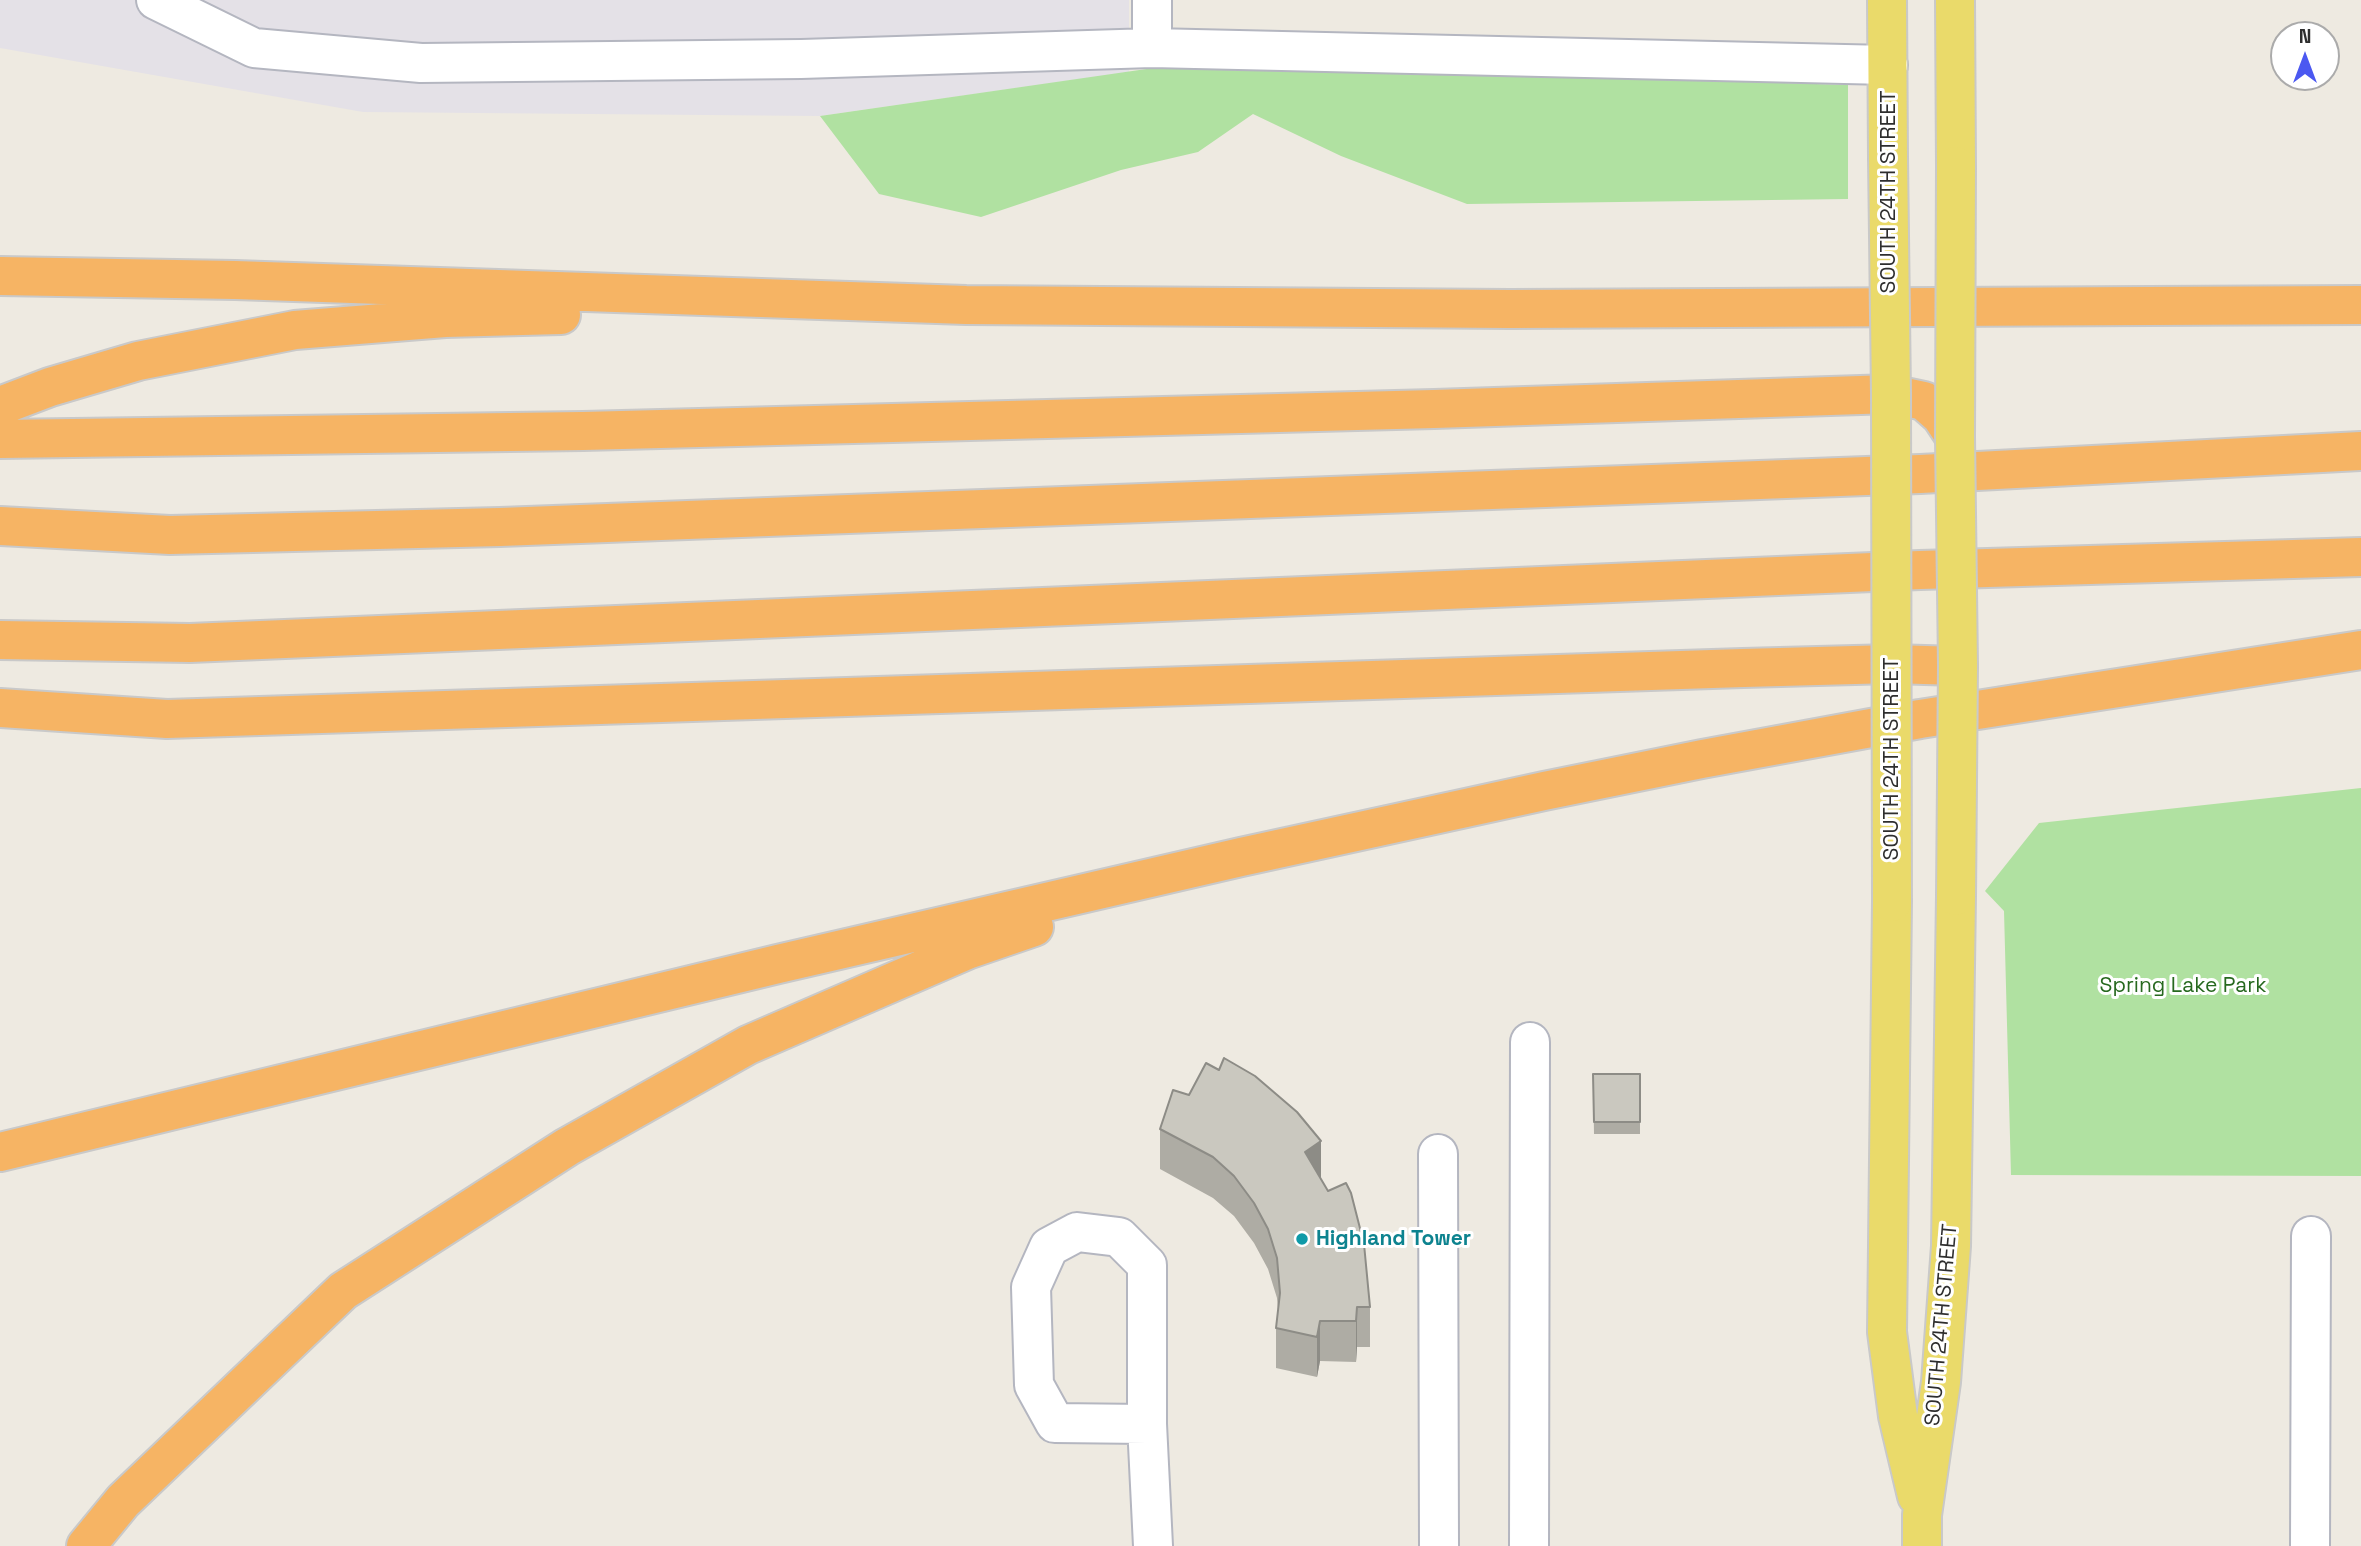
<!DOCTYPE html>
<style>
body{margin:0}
#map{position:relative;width:2361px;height:1546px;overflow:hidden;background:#eeeae1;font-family:"Space Grotesk",sans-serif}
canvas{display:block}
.north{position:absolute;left:2270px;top:21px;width:70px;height:70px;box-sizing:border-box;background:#fff;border:2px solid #ababab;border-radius:50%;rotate:0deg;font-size:19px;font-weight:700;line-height:28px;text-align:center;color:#2e2e2e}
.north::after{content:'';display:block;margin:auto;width:24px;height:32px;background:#4b58f1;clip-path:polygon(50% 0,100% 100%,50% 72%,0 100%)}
</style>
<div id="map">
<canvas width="2361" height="1546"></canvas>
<div class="north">N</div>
</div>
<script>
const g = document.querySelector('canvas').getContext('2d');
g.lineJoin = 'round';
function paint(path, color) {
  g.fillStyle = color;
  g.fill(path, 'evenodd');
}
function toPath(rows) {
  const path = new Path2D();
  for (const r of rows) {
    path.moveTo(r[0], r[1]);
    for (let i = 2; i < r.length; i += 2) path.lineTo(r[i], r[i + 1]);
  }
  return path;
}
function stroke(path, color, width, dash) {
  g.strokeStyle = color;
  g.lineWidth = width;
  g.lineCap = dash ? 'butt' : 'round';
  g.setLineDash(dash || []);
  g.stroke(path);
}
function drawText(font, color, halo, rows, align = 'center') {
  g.font = font + ' "Space Grotesk",sans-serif';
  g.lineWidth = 6;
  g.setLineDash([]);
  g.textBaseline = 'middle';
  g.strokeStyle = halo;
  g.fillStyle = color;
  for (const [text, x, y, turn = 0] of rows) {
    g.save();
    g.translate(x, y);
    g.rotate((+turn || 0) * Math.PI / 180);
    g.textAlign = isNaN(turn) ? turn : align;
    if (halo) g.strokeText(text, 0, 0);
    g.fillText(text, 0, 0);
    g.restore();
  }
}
const industrial = toPath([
 [0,0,1129,0,1129,72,820,116,363,112,0,48]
]);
const green = toPath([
 [1181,64,1848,85,1848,199,1467,204,1341,156,1253,114,1198,152,1121,170,981,217,879,194,820,116],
 [2361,788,2361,1176,2011,1175,2004,911,1985,891,2039,823]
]);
const minor = toPath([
 [156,0,254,48,421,63,801,59,1152,48,1888,65],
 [1152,48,1152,0],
 [1438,1154,1439,1546],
 [1147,1424,1055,1423,1034,1385,1031,1287,1049,1247,1077,1232,1119,1237,1147,1265,1147,1424,1153,1546],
 [1529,1546,1530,1042],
 [2310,1546,2311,1236]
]);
const major = toPath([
 [1887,0,1888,157],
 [1955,0,1956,166],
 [1892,902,1887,1332,1898,1416,1917,1496],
 [1922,1546,1922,1515,1941,1382,1951,1246,1956,896]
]);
const highway = toPath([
 [0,276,235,280,966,305,1510,309,2361,305],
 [0,406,50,387,138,361,295,330,445,318,561,315],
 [0,439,583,431,1434,409,1891,394,1924,401,1941,416,1955,437],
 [0,526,170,535,500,527,1920,474,2361,451],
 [0,640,190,643,1920,570,2361,557],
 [0,708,167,719,1743,668,1892,664,1958,666],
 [0,1152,778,964,1241,857,1544,791,1702,759,1920,719,2361,650],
 [86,1546,123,1501,343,1291,567,1147,748,1045,967,950,1034,927]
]);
const majorBridge = toPath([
 [1888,157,1891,394,1892,902],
 [1956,896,1958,666,1955,437,1956,166]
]);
const wall = toPath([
 [1593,1074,1640,1074,1640,1134,1594,1134],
 [1160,1129,1321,1180,1370,1307,1370,1347,1357,1347,1356,1362,1320,1361,1317,1377,1276,1368,1276,1328,1278,1311,1277,1298,1268,1269,1254,1243,1234,1216,1213,1198,1160,1169]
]);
const shadedWall = toPath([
 [1321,1141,1321,1181,1305,1152],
 [1357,1307,1357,1347,1356,1362,1356,1321],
 [1320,1321,1320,1361,1317,1377,1317,1337]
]);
const building = toPath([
 [1224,1058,1255,1076,1297,1112,1321,1141,1305,1152,1328,1191,1346,1183,1351,1193,1364,1244,1370,1307,1357,1307,1356,1321,1320,1321,1317,1337,1276,1328,1280,1293,1277,1258,1268,1229,1254,1203,1234,1176,1213,1157,1160,1129,1173,1090,1189,1095,1206,1063,1219,1070,1224,1058],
 [1593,1074,1640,1074,1640,1122,1594,1122,1593,1074]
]);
const markers = [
 [1302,1239,7,"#0f9aa8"]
];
const streetNames = [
 ["SOUTH 24TH STREET",1889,192,-90],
 ["SOUTH 24TH STREET",1892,759,-90],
 ["SOUTH 24TH STREET",1942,1325,-85]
];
const parkNames = [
 ["Spring Lake Park",2183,986]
];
const cultureNames = [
 ["Highland Tower",1316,1239]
];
paint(industrial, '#e4e1e7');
paint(green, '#b0e1a1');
stroke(minor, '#b4b6c0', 42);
stroke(major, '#c9c9c9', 42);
stroke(highway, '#c9c9c9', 42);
stroke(minor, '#fff', 38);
stroke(major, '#eada6a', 38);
stroke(highway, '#f6b464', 38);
stroke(majorBridge, '#c9c9c9', 42, []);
stroke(majorBridge, '#eada6a', 38);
paint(wall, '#aeaca4');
paint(shadedWall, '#8d8c86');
paint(building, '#cac8bf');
stroke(building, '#8d8c86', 2);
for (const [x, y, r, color] of markers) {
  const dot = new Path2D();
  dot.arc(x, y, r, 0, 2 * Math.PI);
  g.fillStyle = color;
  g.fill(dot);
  stroke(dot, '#fff', 2.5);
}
drawText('21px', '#2e2e2e', '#fff', streetNames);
drawText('21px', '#27691f', '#fff', parkNames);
drawText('bold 21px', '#0d838f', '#fff', cultureNames, 'left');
</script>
